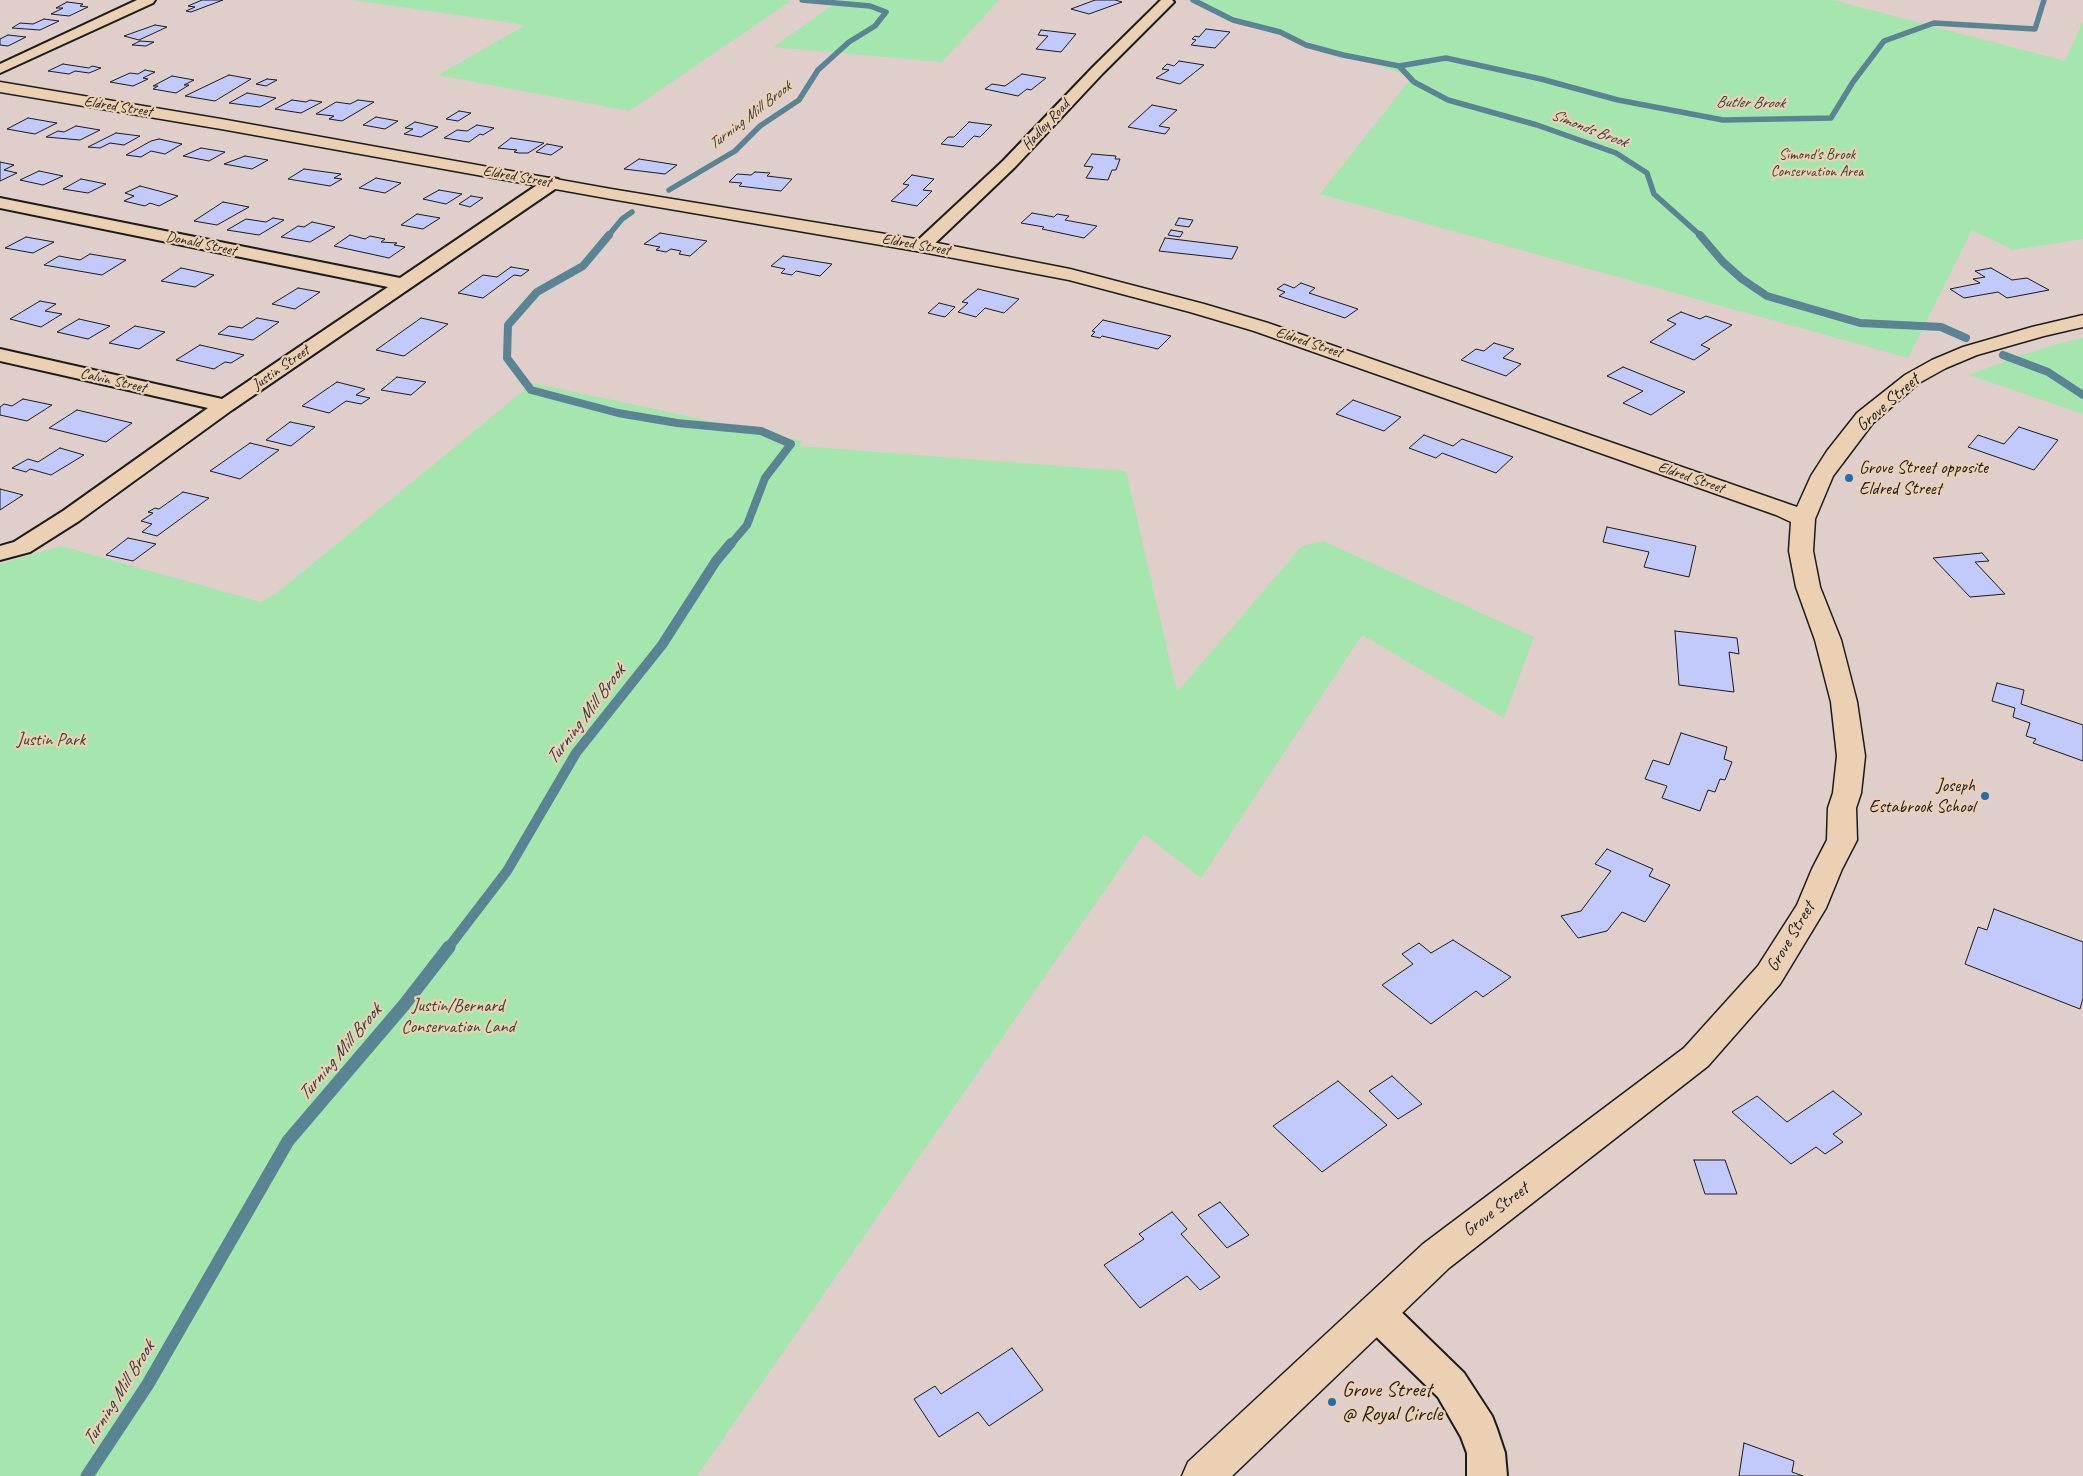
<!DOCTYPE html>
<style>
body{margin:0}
canvas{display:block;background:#dfcec9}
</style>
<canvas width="2083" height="1476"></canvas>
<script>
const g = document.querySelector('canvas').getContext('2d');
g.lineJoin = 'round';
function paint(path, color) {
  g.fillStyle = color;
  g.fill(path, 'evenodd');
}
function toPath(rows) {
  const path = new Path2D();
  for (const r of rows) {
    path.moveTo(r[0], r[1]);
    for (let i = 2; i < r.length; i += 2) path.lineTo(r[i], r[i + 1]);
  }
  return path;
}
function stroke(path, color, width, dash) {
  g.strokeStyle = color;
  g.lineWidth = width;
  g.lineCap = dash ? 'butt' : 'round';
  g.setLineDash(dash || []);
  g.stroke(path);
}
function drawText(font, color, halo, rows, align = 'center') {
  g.font = font + ' Caveat,sans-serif';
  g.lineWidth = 4.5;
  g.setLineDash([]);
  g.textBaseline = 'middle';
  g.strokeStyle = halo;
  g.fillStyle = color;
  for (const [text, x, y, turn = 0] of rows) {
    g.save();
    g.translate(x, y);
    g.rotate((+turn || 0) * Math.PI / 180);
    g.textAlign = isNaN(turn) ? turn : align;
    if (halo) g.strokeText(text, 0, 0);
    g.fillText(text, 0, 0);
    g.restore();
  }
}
const green = toPath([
 [352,0,781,0,791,1,629,111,438,75,526,25],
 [840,0,999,0,942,62,773,47],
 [1186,0,1833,0,2065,61,2083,21,2083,239,2013,250,1972,230,1908,358,1320,194,1412,77],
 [2083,338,2083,414,1969,375,2019,356,2061,343],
 [533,383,803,441,799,446,1126,471,1177,692,1302,546,1323,541,1534,637,1504,718,1362,635,1201,878,1144,834,697,1476,0,1476,0,564,61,546,261,602,278,592]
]);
const streamFar3 = toPath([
 [1193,0,1233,20,1280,32,1306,45,1343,55,1399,66,1414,82,1448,100,1537,125,1616,153,1647,173,1654,194,1701,236],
 [1399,66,1446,58,1541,79,1618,100,1723,120,1831,118,1853,82,1884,41,1934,23,2035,29,2044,0],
 [669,190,735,151,760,126,799,100,818,70,849,42,875,26,886,12,870,6,802,0],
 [608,236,622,219,632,212]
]);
const streamFar2 = toPath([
 [609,235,583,266,537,292,508,325,507,358,531,390,618,413,677,423,761,431,791,444,765,478,747,525,730,545],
 [1700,235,1723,262,1742,279,1767,296,1860,323,1941,327,1966,338],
 [2003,355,2048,372,2083,395]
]);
const streamFar1 = toPath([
 [448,948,507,871,576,753,662,645,716,561,731,543]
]);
const stream = toPath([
 [87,1476,148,1384,288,1141,404,1005,449,947]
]);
const building = toPath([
 [202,0,223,0,191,12,186,11,195,7,188,6,202,0],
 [1095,0,1115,0,1122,2,1089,14,1071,9,1095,0],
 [67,2,83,4,80,6,88,7,69,16,51,14,63,8,56,8,67,2],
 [44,19,59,21,40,30,12,28,20,23,33,24,44,19],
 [155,25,167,27,139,40,124,36,155,25],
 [1206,29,1230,32,1215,48,1191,45,1196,40,1192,39,1195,36,1199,37,1206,29],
 [1041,30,1076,34,1061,52,1036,49,1048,36,1038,35,1041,30],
 [8,35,26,37,8,46,0,45,0,39,8,35],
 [140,41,154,42,146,46,132,45,140,41],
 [1179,61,1204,65,1180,84,1156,78,1169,70,1162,69,1167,64,1174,66,1179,61],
 [63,64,89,68,92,66,101,68,89,73,75,71,69,74,48,71,63,64],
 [145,70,155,72,143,78,148,79,133,86,110,82,130,73,138,74,145,70],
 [1022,74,1046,78,1031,90,1027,89,1018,96,985,89,992,84,1005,86,1022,74],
 [229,75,251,79,215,101,185,96,229,75],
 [172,76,194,80,184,85,189,85,176,93,153,89,158,86,153,86,172,76],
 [267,79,277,80,266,86,256,84,267,79],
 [247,93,276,98,260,107,229,103,247,93],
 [292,100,306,102,310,100,322,102,301,113,275,109,292,100],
 [358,100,374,102,342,121,329,119,334,116,316,114,336,102,350,104,358,100],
 [1152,105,1177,110,1159,126,1170,128,1165,134,1128,127,1152,105],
 [459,111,471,113,458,121,446,119,459,111],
 [376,117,398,121,385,129,363,125,376,117],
 [28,118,57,123,35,134,7,129,28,118],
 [415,122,438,127,421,137,404,134,413,129,405,128,415,122],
 [969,122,992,125,980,137,974,136,963,147,941,144,948,137,954,137,969,122],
 [477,125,494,128,483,135,480,134,469,142,444,138,457,130,467,131,477,125],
 [76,126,100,130,80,140,46,137,58,131,64,132,76,126],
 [116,133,140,136,124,145,110,143,100,148,88,147,116,133],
 [511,138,544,143,528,153,519,153,514,152,517,150,498,148,511,138],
 [159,139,182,144,165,154,151,151,141,157,126,155,151,141,159,139],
 [547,144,563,147,551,155,536,152,547,144],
 [201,148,225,152,209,161,183,156,201,148],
 [1092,154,1116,156,1115,159,1120,159,1116,170,1112,170,1108,180,1086,178,1093,167,1084,166,1092,154],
 [245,156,268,160,252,169,224,164,245,156],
 [639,159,677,165,665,174,624,169,639,159],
 [0,162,14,165,4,170,17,173,0,181,0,162],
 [304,169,341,174,334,178,342,179,330,186,288,179,304,169],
 [39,171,63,176,43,185,20,180,39,171],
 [755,172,770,173,767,176,792,179,781,191,739,186,742,183,729,182,737,174,751,175,755,172],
 [912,175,934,179,923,190,932,191,917,206,891,201,909,185,903,184,912,175],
 [376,178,401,183,385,193,359,188,376,178],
 [81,179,106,184,88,193,63,189,81,179],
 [140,186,178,196,159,206,150,203,145,206,124,201,134,196,125,193,140,186],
 [439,190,462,194,446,204,423,199,439,190],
 [471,196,483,198,470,207,459,204,471,196],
 [223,202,249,207,217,225,194,221,223,202],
 [1032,213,1054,217,1057,214,1069,216,1065,220,1097,226,1084,238,1042,229,1044,227,1021,223,1032,213],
 [417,214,440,218,423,229,401,225,417,214],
 [273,218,284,220,259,235,227,230,246,219,266,222,273,218],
 [1179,218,1193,220,1189,227,1175,225,1179,218],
 [312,222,335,227,310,242,281,237,298,226,304,227,312,222],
 [1171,230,1183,232,1180,237,1168,235,1171,230],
 [660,233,707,241,690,256,679,254,681,251,671,249,666,252,656,250,660,247,644,244,660,233],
 [350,235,365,239,370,236,385,239,381,242,397,243,394,245,405,247,389,258,334,246,350,235],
 [26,237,54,242,33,253,5,248,26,237],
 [1165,238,1238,247,1232,259,1159,251,1165,238],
 [90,254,126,260,102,275,44,265,59,256,80,260,90,254],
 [783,256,832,264,820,276,796,271,792,275,781,273,785,269,771,266,783,256],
 [511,267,529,270,521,276,514,275,483,298,458,293,483,275,497,277,511,267],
 [181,268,214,275,195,287,161,281,181,268],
 [1991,268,2012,280,2027,278,2049,290,2007,298,1998,292,1964,298,1950,289,1980,283,1973,279,1985,277,1975,271,1991,268],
 [1301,283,1315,288,1309,293,1358,309,1345,318,1279,296,1285,292,1277,289,1284,284,1294,288,1301,283],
 [298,288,320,292,295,309,272,304,298,288],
 [978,289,1019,299,1004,313,985,308,976,317,958,312,968,303,962,302,978,289],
 [40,301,56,304,45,311,62,314,41,327,10,319,40,301],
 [939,303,955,307,945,317,928,313,939,303],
 [1681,312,1700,319,1706,316,1732,325,1701,345,1710,349,1694,360,1650,342,1676,324,1667,320,1681,312],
 [257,318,279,322,253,340,218,334,229,326,242,328,257,318],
 [421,318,448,324,404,356,376,350,421,318],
 [79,319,110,326,88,339,57,332,79,319],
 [1103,320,1171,336,1158,349,1102,336,1100,338,1091,336,1095,332,1092,331,1103,320],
 [135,326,165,332,139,349,109,343,135,326],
 [1494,343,1514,349,1503,358,1521,364,1506,376,1461,360,1476,349,1484,351,1494,343],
 [200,345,244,355,231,363,225,362,214,369,176,360,200,345],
 [1623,367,1685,392,1651,415,1623,403,1643,391,1607,376,1623,367],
 [397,377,426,382,411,395,381,390,397,377],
 [337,382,365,389,356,395,370,398,361,404,346,401,329,413,302,406,337,382],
 [23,399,52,405,27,421,0,415,0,407,4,404,12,406,23,399],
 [1353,400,1401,417,1384,431,1336,414,1353,400],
 [77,410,132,423,106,442,49,428,77,410],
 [290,422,315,427,291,446,266,440,290,422],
 [2019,427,2058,440,2034,470,1968,447,1978,435,2004,444,2019,427],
 [1424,435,1453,446,1462,439,1513,457,1496,473,1442,453,1436,458,1409,448,1424,435],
 [250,443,279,450,240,479,210,471,250,443],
 [60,448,84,455,51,475,30,469,26,472,12,468,28,459,38,462,60,448],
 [0,489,23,495,0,510,0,489],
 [183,492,209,498,157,536,142,532,152,524,141,521,153,513,148,512,155,508,159,509,183,492],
 [1607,527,1696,546,1689,577,1644,567,1649,552,1603,542,1607,527],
 [128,538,156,544,133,561,106,555,128,538],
 [1982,553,1989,561,1975,562,2005,594,1970,597,1933,558,1982,553],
 [1675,631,1737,638,1739,654,1729,652,1734,692,1679,685,1675,631],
 [1997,683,2024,690,2021,704,2083,725,2083,761,2033,743,2036,739,2026,736,2030,723,2013,717,2015,708,1992,701,1997,683],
 [1681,733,1727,747,1724,759,1732,762,1725,780,1720,779,1715,792,1708,790,1700,811,1662,798,1667,786,1645,779,1653,760,1669,765,1681,733],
 [1607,849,1653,869,1649,876,1670,885,1645,922,1622,912,1607,931,1578,938,1561,916,1581,911,1611,871,1595,864,1607,849],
 [1994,909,2083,942,2083,998,2080,1009,1965,964,1978,927,1987,930,1994,909],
 [1453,940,1511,977,1483,997,1476,991,1431,1024,1382,985,1413,964,1402,954,1419,943,1431,953,1453,940],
 [1392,1076,1422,1104,1398,1119,1369,1091,1392,1076],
 [1338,1081,1387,1125,1322,1172,1273,1126,1338,1081],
 [1833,1091,1862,1114,1833,1134,1843,1142,1825,1154,1816,1147,1791,1164,1732,1112,1757,1096,1787,1122,1833,1091],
 [1694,1160,1725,1160,1737,1194,1705,1194,1694,1160],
 [1220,1202,1249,1235,1227,1248,1198,1215,1220,1202],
 [1172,1212,1187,1229,1181,1234,1220,1277,1200,1290,1187,1276,1140,1308,1104,1265,1144,1239,1139,1234,1172,1212],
 [1012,1348,1043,1390,989,1426,978,1412,939,1437,914,1399,935,1386,941,1394,1012,1348],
 [1744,1443,1794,1461,1792,1472,1803,1476,1739,1476,1744,1443]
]);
const street = toPath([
 [137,0,155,0,153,3,0,73,0,64,137,0],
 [1161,0,1172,0,1174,2,1103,73,1015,167,928,250,922,251,916,250,913,246,916,242,1003,161,1093,67,1161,0],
 [552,178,558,179,560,183,558,187,232,410,79,521,30,552,0,560,0,546,14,542,63,511,208,408,0,361,0,349,222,399,388,287,0,208,0,198,400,278,546,179,552,178],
 [1377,1297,1390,1301,1464,1373,1492,1416,1497,1429,1505,1453,1507,1476,1467,1476,1467,1453,1461,1437,1438,1397,1364,1325,1359,1313,1364,1301,1377,1297]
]);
const secondary = toPath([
 [0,82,221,119,611,189,922,240,1070,269,1204,304,1268,323,1797,507,1811,476,1827,451,1857,413,1905,375,1932,360,1963,347,2032,327,2083,315,2083,327,2044,336,1977,355,1946,368,1919,383,1873,423,1833,476,1815,519,1813,551,1820,587,1841,640,1857,702,1865,756,1861,793,1856,808,1857,840,1842,869,1826,908,1780,984,1708,1066,1449,1268,1232,1476,1182,1476,1188,1462,1423,1244,1684,1048,1758,966,1797,905,1812,869,1827,840,1828,808,1833,793,1837,756,1831,702,1815,640,1796,587,1789,551,1791,522,1776,515,1254,331,1190,312,1069,280,922,252,611,199,221,129,0,92,0,82]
]);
const markers = [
 [1849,478,5,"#1f6fb2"],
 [1985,796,5,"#1f6fb2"],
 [1332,1402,5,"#1f6fb2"]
];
const farStreetnames = [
 ["Eldred Street",118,107,9],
 ["Hadley Road",1046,125,-47],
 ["Eldred Street",517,177,10],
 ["Donald Street",201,244,12],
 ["Eldred Street",916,245,10],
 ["Eldred Street",1309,343,18],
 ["Justin Street",281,368,-35],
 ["Calvin Street",113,381,13],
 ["Eldred Street",1691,478,19]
];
const farParknames = [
 ["Simond's Brook",1817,155],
 ["Conservation Area",1817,172]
];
const farWaternames = [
 ["Butler Brook",1750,103,1],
 ["Turning Mill Brook",750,116,-38],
 ["Simonds Brook",1589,129,21]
];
const streetNames = [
 ["Grove Street",1888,403,-41],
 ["Grove Street",1791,937,-59],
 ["Grove Street",1496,1210,-37]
];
const poiNames = [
 ["Grove Street opposite",1859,468],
 ["Eldred Street",1859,489],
 ["Joseph",1975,786,"right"],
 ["Estabrook School",1975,807,"right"]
];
const parkNames = [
 ["Justin Park",51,740],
 ["Justin/Bernard",458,1006],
 ["Conservation Land",458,1027]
];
const waterNames = [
 ["Turning Mill Brook",586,715,-53],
 ["Turning Mill Brook",340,1053,-50],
 ["Turning Mill Brook",119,1394,-58]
];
const nearPoinames = [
 ["Grove Street",1342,1390],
 ["@ Royal Circle",1342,1414]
];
paint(green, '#a5e6af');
stroke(streamFar3, '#5a8494', 5.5);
stroke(streamFar2, '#5a8494', 8);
stroke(streamFar1, '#5a8494', 10);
stroke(stream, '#5a8494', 13);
paint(building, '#c2c9fb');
stroke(building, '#1c1c1c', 1);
stroke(street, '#1c1c1c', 4);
stroke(secondary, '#1c1c1c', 3);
paint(street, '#ecd0b3');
paint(secondary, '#ecd0b3');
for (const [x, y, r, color] of markers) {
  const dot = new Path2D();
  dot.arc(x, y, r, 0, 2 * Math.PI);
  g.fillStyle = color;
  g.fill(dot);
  stroke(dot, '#ecd0b3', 2);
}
drawText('15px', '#1c1c1c', '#ecd0b3', farStreetnames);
drawText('15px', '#374439', '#ecd0b3', farParknames);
drawText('italic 16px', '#313f44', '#ecd0b3', farWaternames);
drawText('18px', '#1c1c1c', '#ecd0b3', streetNames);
drawText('18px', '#1c1c1c', '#ecd0b3', poiNames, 'left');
drawText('18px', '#374439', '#ecd0b3', parkNames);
drawText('italic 19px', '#313f44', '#ecd0b3', waterNames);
drawText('21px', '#1c1c1c', '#ecd0b3', nearPoinames, 'left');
</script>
